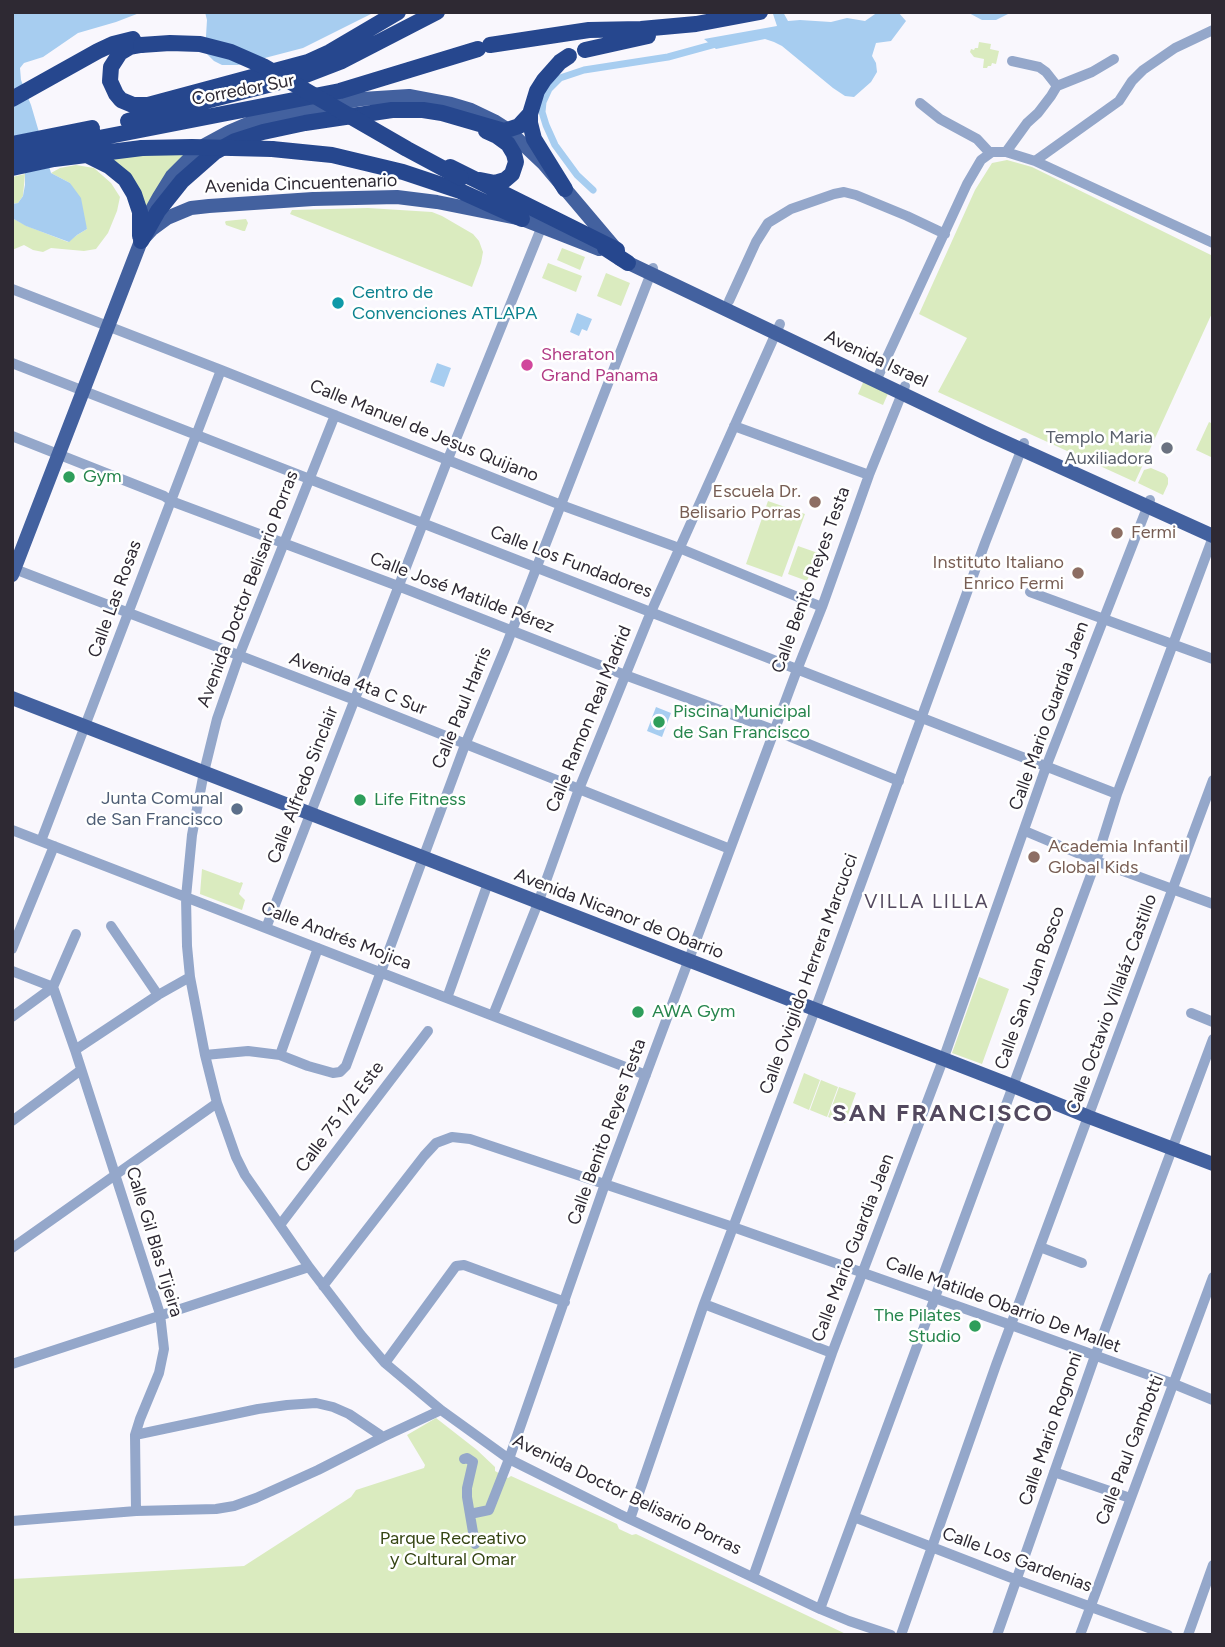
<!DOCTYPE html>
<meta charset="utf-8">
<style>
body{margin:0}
#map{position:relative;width:1225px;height:1647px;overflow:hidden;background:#f9f7fd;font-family:Figtree,sans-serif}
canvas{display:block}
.frame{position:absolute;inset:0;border:14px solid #2e2933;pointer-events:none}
</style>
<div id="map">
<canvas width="1225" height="1647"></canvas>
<div class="frame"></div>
</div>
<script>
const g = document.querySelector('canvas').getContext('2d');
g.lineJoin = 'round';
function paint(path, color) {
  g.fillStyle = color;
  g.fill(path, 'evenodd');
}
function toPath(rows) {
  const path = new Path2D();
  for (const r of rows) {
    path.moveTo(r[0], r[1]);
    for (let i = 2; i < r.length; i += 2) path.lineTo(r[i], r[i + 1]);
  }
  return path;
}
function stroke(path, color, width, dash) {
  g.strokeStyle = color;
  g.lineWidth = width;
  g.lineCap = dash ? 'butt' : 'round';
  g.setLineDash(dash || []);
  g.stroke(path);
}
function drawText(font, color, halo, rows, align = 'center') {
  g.font = font + ' Figtree,sans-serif';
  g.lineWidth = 5;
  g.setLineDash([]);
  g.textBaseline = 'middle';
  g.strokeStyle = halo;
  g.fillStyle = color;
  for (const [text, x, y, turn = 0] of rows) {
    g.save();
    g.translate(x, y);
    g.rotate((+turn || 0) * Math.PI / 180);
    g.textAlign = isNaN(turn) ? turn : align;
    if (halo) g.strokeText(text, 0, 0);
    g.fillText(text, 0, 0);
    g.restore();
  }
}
const green = toPath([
 [979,42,991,44,990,49,999,51,996,64,992,63,991,66,988,66,987,68,983,68,984,59,974,57,970,52,971,49,974,50,975,48,978,48],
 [194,151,145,214,106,160,136,152],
 [1007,160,1032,167,1213,256,1213,311,1135,482,938,392,967,338,919,314,975,190,992,163],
 [76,165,94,168,111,183,120,197,117,211,108,233,96,249,84,251,51,248,43,252,33,250,24,245,12,250,12,218,27,226,68,242,77,235,87,229,70,183,51,173,60,168],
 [25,174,23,196,18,203,12,204,12,177],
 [368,208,432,212,442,216,473,234,479,241,483,252,481,263,472,287,290,214,292,210],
 [246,219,248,223,245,231,243,231,226,225,225,222,226,221],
 [562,248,585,257,580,270,557,260],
 [548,263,582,276,576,292,542,278],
 [606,273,630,283,621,306,597,296],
 [865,378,890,389,883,405,858,394],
 [1209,422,1213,424,1213,453,1211,457,1196,450],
 [1151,468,1165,474,1168,478,1168,484,1163,495,1138,483,1144,470],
 [768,501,805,514,782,577,746,564],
 [798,546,818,553,807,581,788,574],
 [202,869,240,883,241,882,243,883,239,894,245,900,242,910,200,894],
 [979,977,1009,989,982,1064,952,1053],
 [804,1073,820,1080,809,1110,793,1103],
 [821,1080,838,1087,827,1117,810,1110],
 [839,1087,856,1093,845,1123,828,1117],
 [436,1418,477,1450,495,1467,495,1471,508,1478,511,1476,617,1524,619,1529,632,1535,636,1534,848,1635,12,1635,12,1579,244,1566,351,1497,356,1490,424,1468,425,1465,407,1435]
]);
const water = toPath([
 [12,12,142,12,116,22,78,33,43,57,24,63,20,68,21,80,31,105,51,173,70,183,81,198,87,229,77,235,69,242,26,226,12,218,12,204,18,203,23,196,25,185,25,174,12,136],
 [205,12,375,12,303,48,238,65,222,65,214,61,205,52,207,20],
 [781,12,783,12,788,21,800,20,831,22,847,18,865,21,878,12,898,12,906,21,891,41,876,43,872,56,876,63,877,72,871,82,854,97,845,96,833,88,782,46,774,42,765,39,716,49,704,39,777,26,773,14],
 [967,12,1012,12,996,20,982,20],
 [577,313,592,319,587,331,582,329,579,336,570,332],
 [437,363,451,368,444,387,430,382],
 [656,707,671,713,662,737,647,731]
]);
const canal = toPath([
 [593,190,577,175,555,145,546,125,542,112,543,102,549,89,560,78,584,70,668,57,719,43]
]);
const minor = toPath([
 [1012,61,1039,67,1046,72,1057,86],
 [920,103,940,119,977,139,990,153],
 [1006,152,1027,123,1038,113,1051,96,1057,86,1092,72,1114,59],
 [1035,161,1119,101,1132,81,1143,70,1175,48,1213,30],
 [12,289,221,370,561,505,679,548,822,607],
 [729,301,756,242,768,223,791,209,834,194,844,192,856,195,907,216,945,234],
 [12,363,1117,794],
 [876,381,967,184,981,160,992,152,1006,152,1035,161,1213,243],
 [335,415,239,656,217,719,204,772,192,835,186,897,187,946,190,977,205,1055,217,1103,236,1157,245,1175,309,1267,361,1335,385,1363,441,1410,509,1459,619,1514,820,1609,849,1621,891,1635],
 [734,426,869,475],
 [12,436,164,496,171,501,398,586,625,675,774,730,899,781],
 [12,568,355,700,730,849],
 [1030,592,1213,659],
 [12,830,646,1075],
 [1025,831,1096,861,1213,904],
 [41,841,221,370],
 [111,926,158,995],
 [266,928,448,459,542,226],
 [12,949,54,846],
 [12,971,53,987],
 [53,987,75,1050,160,1314,164,1349,159,1373,140,1419,135,1435,136,1511],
 [53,987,76,934],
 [447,998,488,883],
 [1191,1013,1213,1022],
 [493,1015,538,903,579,789,651,612,780,324],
 [12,1017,53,987],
 [75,1050,158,995,190,977],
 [205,1055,248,1051,280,1055,308,1066,333,1073,340,1072,346,1066,465,745,506,646,653,268],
 [280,1055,318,948],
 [12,1121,81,1070],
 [280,1225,428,1031],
 [1040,1247,1082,1263],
 [12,1248,217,1103],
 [323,1286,424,1156,436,1143,452,1137,470,1139,733,1227,1011,1325,1174,1384,1213,1400],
 [704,1304,832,1353],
 [385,1363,456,1266,464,1265,565,1302],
 [12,1364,309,1267],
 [135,1435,258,1409,287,1405,316,1403,333,1407,349,1414,383,1437],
 [464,1459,467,1458,473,1462,467,1488,467,1497,475,1544],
 [1054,1472,1130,1498],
 [470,1514,489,1510,509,1459,605,1184,797,670,822,607,869,475,905,386],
 [854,1517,1017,1580,1168,1635],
 [630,1519,704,1304,815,1010,985,543,1024,443],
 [12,1521,136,1511,216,1509,234,1506,256,1498,318,1470,383,1437,441,1410],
 [753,1577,832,1353,943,1060,1046,767,1150,500],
 [820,1609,1096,861,1117,794,1213,537],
 [901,1635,996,1365,1213,780],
 [997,1635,1095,1356,1213,1039],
 [1080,1635,1213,1277],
 [1188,1635,1213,1565]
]);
const major = toPath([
 [149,215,159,197,172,176,189,159,205,145,229,132,250,123,270,117,362,99,409,96,451,104,471,110,494,121,508,130,544,164,615,248],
 [620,259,985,433,1213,536],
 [12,575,141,241,152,229,167,218,191,208,209,206,313,199,397,197,437,202,522,219,599,249],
 [12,698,1013,1086,1089,1117,1213,1164]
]);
const highway = toPath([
 [141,45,130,47,120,53,111,67,110,81,116,94,121,100,133,105,148,105,308,62,330,52,398,12],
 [490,45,589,30,641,29,696,24,760,12],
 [585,50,648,36],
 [12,99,98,51,113,44,133,39],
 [128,121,303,76,342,61,437,12],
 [12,144,92,128],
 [272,149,332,155,403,172,460,191,522,219],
 [12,155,340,91,478,49],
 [87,155,109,166,125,179,134,194,140,212,140,236],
 [450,167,617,250],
 [12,168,54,159,142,148],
 [480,180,495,183,505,180,512,174,516,162,514,154,508,144,497,136,486,131],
 [565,189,534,139,530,123,530,114,537,91,544,80,560,62,569,56],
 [141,241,158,211,182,181,215,152,235,141,263,132,305,123,392,110,423,110,442,113,504,131,519,126,530,114],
 [605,248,628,263]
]);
const highwayBridge = toPath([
 [141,45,170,43,200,44,231,52,263,66,407,149,461,178],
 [142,148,192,147,272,149]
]);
const markers = [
 [338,303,7,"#0f9aa8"],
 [527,365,7,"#d1479c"],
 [1167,448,7,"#6b7280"],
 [69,477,7,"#2e9e5b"],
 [815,502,7,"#8d6e63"],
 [1117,533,7,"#8d6e63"],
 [1078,573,7,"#8d6e63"],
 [659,722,7,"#2e9e5b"],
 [360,800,7,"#2e9e5b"],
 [237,809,7,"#5c6f8a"],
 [1034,857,7,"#8d6e63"],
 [638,1012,7,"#2e9e5b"],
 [975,1326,7,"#2e9e5b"]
];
const streetNames = [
 ["Corredor Sur",243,90,-11],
 ["Avenida Cincuentenario",301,184,-2],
 ["Avenida Israel",876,359,25],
 ["Calle Manuel de Jesus Quijano",424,431,22],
 ["Calle Los Fundadores",571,562,21],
 ["Calle Benito Reyes Testa",811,580,-70],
 ["Avenida Doctor Belisario Porras",248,589,-69],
 ["Calle José Matilde Pérez",462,593,21],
 ["Calle Las Rosas",115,599,-70],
 ["Avenida 4ta C Sur",358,684,21],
 ["Calle Paul Harris",462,708,-68],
 ["Calle Mario Guardia Jaen",1049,716,-70],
 ["Calle Ramon Real Madrid",589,719,-68],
 ["Calle Alfredo Sinclair",303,785,-69],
 ["Avenida Nicanor de Obarrio",619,914,21],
 ["Calle Andrés Mojica",336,936,21],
 ["Calle Ovigildo Herrera Marcucci",809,974,-70],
 ["Calle San Juan Bosco",1030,988,-70],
 ["Calle Octavio Villaláz Castillo",1112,1004,-70],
 ["Calle 75 1/2 Este",340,1117,-53],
 ["Calle Benito Reyes Testa",607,1132,-70],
 ["Calle Gil Blas Tijeira",154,1242,73],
 ["Calle Mario Guardia Jaen",853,1248,-69],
 ["Calle Matilde Obarrio De Mallet",1003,1305,20],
 ["Calle Mario Rognoni",1051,1429,-71],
 ["Calle Paul Gambotti",1130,1450,-69],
 ["Avenida Doctor Belisario Porras",627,1495,26],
 ["Calle Los Gardenias",1017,1560,20]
];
const cultureNames = [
 ["Centro de",352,293],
 ["Convenciones ATLAPA",352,314]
];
const hotelNames = [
 ["Sheraton",541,355],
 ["Grand Panama",541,376]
];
const worshipNames = [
 ["Templo Maria",1153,438],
 ["Auxiliadora",1153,459]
];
const leisureNames = [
 ["Gym",83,477],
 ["Piscina Municipal",673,712],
 ["de San Francisco",673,733],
 ["Life Fitness",374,800],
 ["AWA Gym",652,1012],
 ["The Pilates",961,1316,"right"],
 ["Studio",961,1337,"right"]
];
const educationNames = [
 ["Escuela Dr.",801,492],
 ["Belisario Porras",801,513],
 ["Fermi",1131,533,"left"],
 ["Instituto Italiano",1064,563],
 ["Enrico Fermi",1064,584],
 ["Academia Infantil",1048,847,"left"],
 ["Global Kids",1048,868,"left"]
];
const serviceNames = [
 ["Junta Comunal",223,799],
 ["de San Francisco",223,820]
];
const parkNames = [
 ["Parque Recreativo",453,1539],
 ["y Cultural Omar",453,1560]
];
const neighbourhoodNames = [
 ["VILLA LILLA",927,902]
];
const districtNames = [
 ["SAN FRANCISCO",943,1114]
];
paint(green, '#daebbf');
paint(water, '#a7cdf0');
stroke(canal, '#a7cdf0', 7);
stroke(minor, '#94a7ca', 10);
stroke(major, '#43619f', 14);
stroke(highway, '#26478e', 16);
stroke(highwayBridge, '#26478e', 16);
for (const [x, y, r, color] of markers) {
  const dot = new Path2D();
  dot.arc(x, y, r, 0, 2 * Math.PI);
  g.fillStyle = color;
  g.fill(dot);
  stroke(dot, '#fff', 2.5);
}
drawText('18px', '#2e2933', '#fff', streetNames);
drawText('18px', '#0d838f', '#fff', cultureNames, 'left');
drawText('18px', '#b23c85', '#fff', hotelNames, 'left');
drawText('18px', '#5b616d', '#fff', worshipNames, 'right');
drawText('18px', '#27864d', '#fff', leisureNames, 'left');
drawText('18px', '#785e54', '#fff', educationNames, 'right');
drawText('18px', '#4e5e75', '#fff', serviceNames, 'right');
drawText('18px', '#344412', '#fff', parkNames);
g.letterSpacing = '2px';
drawText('19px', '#53495f', '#fff', neighbourhoodNames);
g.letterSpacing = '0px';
g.letterSpacing = '2px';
drawText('bold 24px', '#53495f', '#fff', districtNames);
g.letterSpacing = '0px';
</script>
